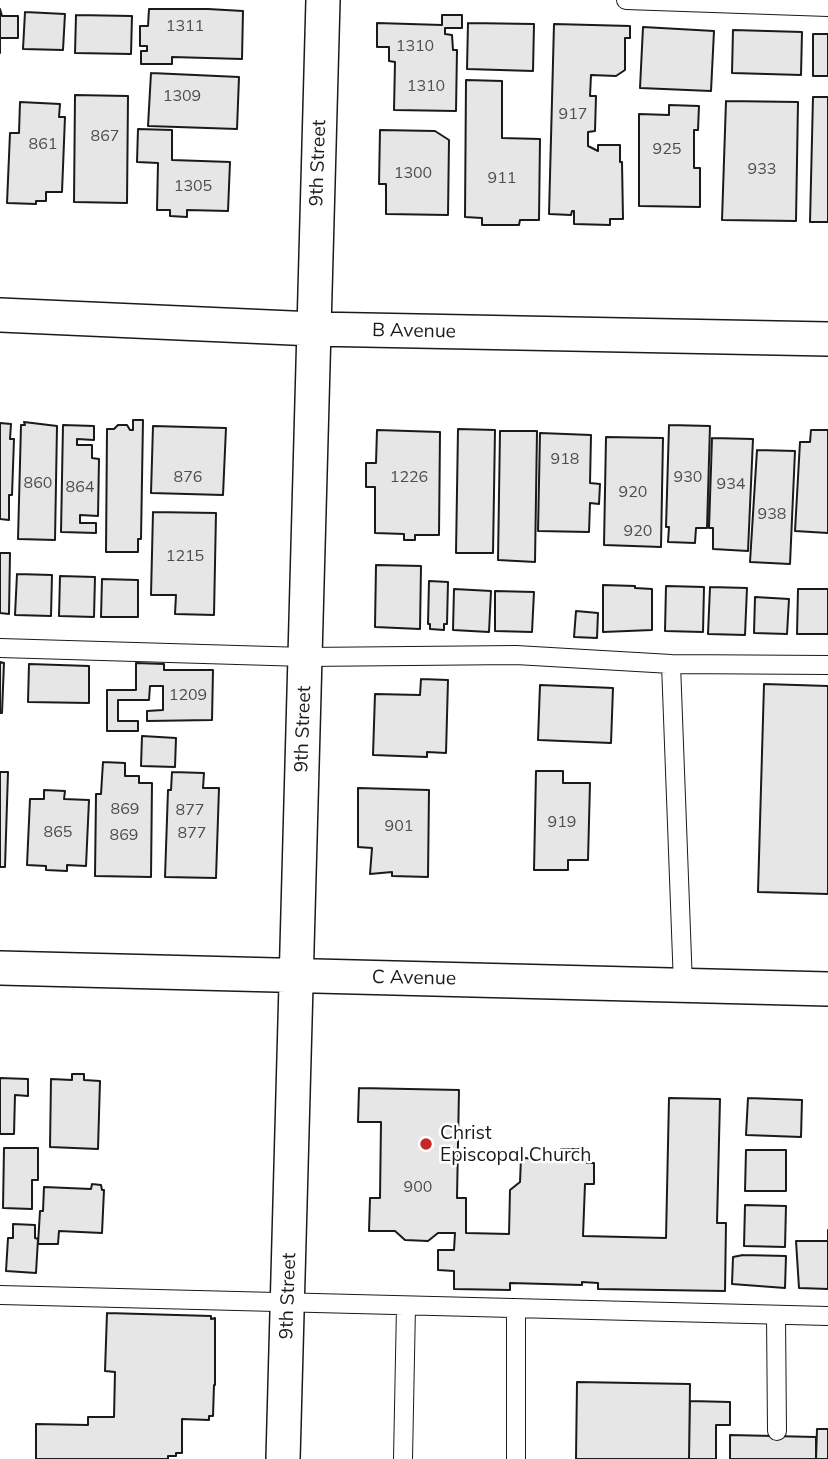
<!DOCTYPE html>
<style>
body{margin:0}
canvas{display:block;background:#fff}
</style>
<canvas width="828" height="1459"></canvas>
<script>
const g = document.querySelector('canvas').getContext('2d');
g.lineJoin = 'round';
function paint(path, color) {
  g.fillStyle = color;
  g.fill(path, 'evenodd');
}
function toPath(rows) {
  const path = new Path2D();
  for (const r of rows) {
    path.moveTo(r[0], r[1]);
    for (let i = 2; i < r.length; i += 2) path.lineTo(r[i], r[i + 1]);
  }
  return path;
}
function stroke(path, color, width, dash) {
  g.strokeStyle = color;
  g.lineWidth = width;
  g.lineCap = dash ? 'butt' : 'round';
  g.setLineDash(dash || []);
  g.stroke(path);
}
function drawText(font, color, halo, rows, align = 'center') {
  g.font = font + ' Mulish,sans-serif';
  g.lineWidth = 5;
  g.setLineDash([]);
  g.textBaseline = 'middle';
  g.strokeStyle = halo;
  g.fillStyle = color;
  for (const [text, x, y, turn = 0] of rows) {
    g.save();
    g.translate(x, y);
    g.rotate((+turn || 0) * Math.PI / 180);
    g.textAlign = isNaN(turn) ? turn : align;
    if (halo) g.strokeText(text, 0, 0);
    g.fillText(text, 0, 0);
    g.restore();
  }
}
const building = toPath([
 [0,9,2,16,18,16,18,38,0,38,0,53,0,9],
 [149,9,208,9,243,11,242,59,172,57,172,64,141,64,141,51,147,51,147,46,140,46,140,26,148,26,149,9],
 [25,12,65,14,63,50,23,49,25,12],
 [76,15,132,16,131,54,75,53,76,15],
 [442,15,462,15,462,28,445,28,445,34,452,35,453,50,457,50,456,111,394,110,395,62,389,61,389,47,377,47,377,23,442,25,442,15],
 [468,23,534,24,533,71,467,69,468,23],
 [554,24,630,26,630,38,625,38,625,70,616,76,591,75,590,96,596,96,595,131,588,132,588,146,598,151,598,145,620,145,620,162,622,162,623,219,610,219,610,225,574,224,574,211,572,211,571,215,549,214,554,24],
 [643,27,714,31,711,91,640,88,643,27],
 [733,30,802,32,801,75,732,73,733,30],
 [813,34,828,34,828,76,813,76,813,34],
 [151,73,239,77,237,129,148,126,151,73],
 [466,80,502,81,502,138,540,139,539,220,520,220,519,225,482,225,482,218,465,217,466,80],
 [75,95,128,96,127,203,74,202,75,95],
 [813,97,828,97,828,222,810,222,813,97],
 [726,101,798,102,796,221,722,220,726,101],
 [20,102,60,104,59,117,65,117,62,192,46,192,46,201,36,201,36,204,7,203,10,133,19,133,20,102],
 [669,105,699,106,698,130,694,130,694,168,700,168,700,207,639,206,639,114,669,115,669,105],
 [138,129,172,130,172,160,230,162,228,211,187,210,187,217,170,216,170,210,157,210,158,163,137,162,138,129],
 [380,130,435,131,449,140,448,215,386,214,386,184,379,184,380,130],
 [133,420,143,420,141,539,138,539,138,552,106,552,107,429,114,429,118,425,127,425,130,430,133,430,133,420],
 [24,422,57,426,55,540,18,539,21,425,25,425,24,422],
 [0,423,11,424,10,439,14,439,12,495,9,495,9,520,0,519,0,423],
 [63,425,94,426,94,440,77,439,77,445,92,445,92,458,99,459,98,516,80,515,80,523,96,523,96,533,61,532,63,425],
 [669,425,710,426,707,528,696,528,695,543,668,542,669,527,666,527,669,425],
 [153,426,226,428,223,495,151,493,153,426],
 [458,429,495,430,493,553,456,553,458,429],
 [377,430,440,432,439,535,415,535,415,540,404,540,404,534,375,533,375,487,366,487,366,463,376,463,377,430],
 [811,430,828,430,828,533,795,531,800,442,810,442,811,430],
 [500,431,537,431,535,562,498,560,500,431],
 [540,433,591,435,590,483,600,484,599,504,590,503,589,532,538,531,540,433],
 [606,437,663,438,661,547,604,545,606,437],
 [712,438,753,439,748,551,713,549,713,528,709,528,712,438],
 [757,450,795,451,790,564,750,562,757,450],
 [153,512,216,513,214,615,175,614,176,595,151,595,153,512],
 [0,553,10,553,9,614,0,613,0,553],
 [376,565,421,566,420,629,375,627,376,565],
 [17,574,52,575,51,616,15,615,17,574],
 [60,576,95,577,94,617,59,616,60,576],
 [102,579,138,580,138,617,101,617,102,579],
 [429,581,448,582,447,624,444,624,444,630,430,629,430,624,428,624,429,581],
 [603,585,635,586,635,588,652,589,652,630,603,632,603,585],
 [666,586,704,587,703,632,665,631,666,586],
 [710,587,747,588,745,635,708,634,710,587],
 [454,589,491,591,489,632,453,630,454,589],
 [798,589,828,589,828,634,797,634,798,589],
 [495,591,534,592,532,632,495,631,495,591],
 [755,597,789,599,787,634,754,633,755,597],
 [576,611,598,613,597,638,574,637,576,611],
 [0,662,4,663,2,713,0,713,0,662],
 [136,663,164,664,164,670,213,670,212,720,147,721,147,711,163,710,163,686,150,686,149,700,118,700,118,721,138,721,138,731,107,731,107,690,136,690,136,663],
 [29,664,89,666,89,703,28,702,29,664],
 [421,679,448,680,446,753,427,752,427,757,373,755,375,694,420,695,421,679],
 [764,684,828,686,828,894,758,892,764,684],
 [540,685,613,688,611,743,538,740,540,685],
 [142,736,176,738,175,767,141,766,142,736],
 [103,762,125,763,125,776,139,776,139,783,152,783,151,877,95,876,96,794,101,794,103,762],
 [536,771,563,771,563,783,590,783,588,860,568,860,568,870,534,870,536,771],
 [0,772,8,772,5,867,0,867,0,772],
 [172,772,204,773,203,788,219,788,216,878,165,877,168,790,171,790,172,772],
 [358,788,429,790,428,877,392,876,392,872,370,874,372,848,358,847,358,788],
 [44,790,65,791,64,799,89,800,86,866,67,865,67,871,46,870,46,866,27,865,30,799,44,799,44,790],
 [72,1074,84,1074,84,1080,100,1081,98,1149,50,1147,51,1079,72,1080,72,1074],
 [0,1078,28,1079,28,1096,15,1095,14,1134,0,1134,0,1078],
 [359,1088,459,1090,457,1198,466,1198,466,1233,509,1234,510,1190,520,1182,521,1158,561,1159,561,1149,584,1149,584,1159,586,1160,587,1163,594,1163,594,1184,585,1184,583,1236,666,1238,669,1098,720,1099,717,1223,726,1223,725,1291,598,1289,598,1283,582,1282,582,1285,510,1283,510,1290,454,1289,454,1271,438,1270,438,1250,454,1250,455,1233,438,1233,428,1241,405,1240,395,1231,369,1231,370,1198,380,1198,381,1122,358,1122,359,1088],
 [748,1098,802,1100,801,1137,746,1135,748,1098],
 [4,1148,38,1148,38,1180,32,1180,32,1209,3,1208,4,1148],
 [746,1150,786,1150,786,1191,745,1191,746,1150],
 [92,1184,101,1185,102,1190,104,1190,102,1233,59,1231,58,1244,38,1244,40,1211,43,1211,44,1187,91,1189,92,1184],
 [745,1205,786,1206,785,1247,744,1246,745,1205],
 [13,1224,35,1225,35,1238,38,1239,36,1273,6,1271,8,1238,13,1238,13,1224],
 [828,1230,828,1289,799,1288,796,1241,828,1241,828,1230],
 [743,1255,786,1256,785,1288,732,1284,733,1257,743,1255],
 [107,1313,211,1316,211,1319,215,1318,215,1385,214,1385,213,1416,209,1416,209,1420,182,1419,182,1453,176,1453,176,1456,168,1456,168,1459,36,1459,36,1424,88,1425,88,1417,114,1417,115,1372,105,1371,107,1313],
 [577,1382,690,1384,689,1459,576,1459,577,1382],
 [690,1401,730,1402,730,1425,716,1425,716,1459,689,1459,690,1401],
 [817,1429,828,1429,828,1459,816,1459,817,1429],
 [730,1435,816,1437,816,1459,730,1459,730,1435]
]);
const lane = toPath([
 [626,0,828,7],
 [0,648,305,657,516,655,671,664,828,665],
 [671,664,683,985],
 [0,1295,828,1316],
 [776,1315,777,1431],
 [403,1459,406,1306],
 [516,1459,516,1308]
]);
const street = toPath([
 [0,315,314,329,828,339],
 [0,968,828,989],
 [283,1459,323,0]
]);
const markers = [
 [426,1144,7,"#c62828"]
];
const numberNames = [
 ["1311",185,26],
 ["1310",415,46],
 ["1310",426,86],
 ["1309",182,96],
 ["917",573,114],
 ["867",105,136],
 ["861",43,144],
 ["925",667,149],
 ["933",762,169],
 ["1300",413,173],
 ["911",502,178],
 ["1305",193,186],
 ["918",565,459],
 ["876",188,477],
 ["1226",409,477],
 ["930",688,477],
 ["860",38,483],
 ["934",731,484],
 ["864",80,487],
 ["920",633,492],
 ["938",772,514],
 ["920",638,531],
 ["1215",185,556],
 ["1209",188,695],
 ["869",125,809],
 ["877",190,810],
 ["919",562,822],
 ["901",399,826],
 ["865",58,832],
 ["877",192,833],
 ["869",124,835],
 ["900",418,1187]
];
const streetNames = [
 ["9th Street",318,163,-88],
 ["B Avenue",414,331,1],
 ["9th Street",303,729,-88],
 ["C Avenue",414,978,1],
 ["9th Street",288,1296,-88]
];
const poiNames = [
 ["Christ",440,1133],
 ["Episcopal Church",440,1155]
];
paint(building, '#e6e6e6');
stroke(building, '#1a1a1a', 2);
stroke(lane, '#1a1a1a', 20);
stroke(street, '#1a1a1a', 36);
stroke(lane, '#fff', 18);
stroke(street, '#fff', 33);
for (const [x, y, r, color] of markers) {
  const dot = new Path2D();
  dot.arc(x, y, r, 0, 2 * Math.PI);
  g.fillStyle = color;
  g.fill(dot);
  stroke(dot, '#fff', 2.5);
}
drawText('16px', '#4d4d4d', null, numberNames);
drawText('19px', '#1a1a1a', '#fff', streetNames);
drawText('19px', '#1a1a1a', '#fff', poiNames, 'left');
</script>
